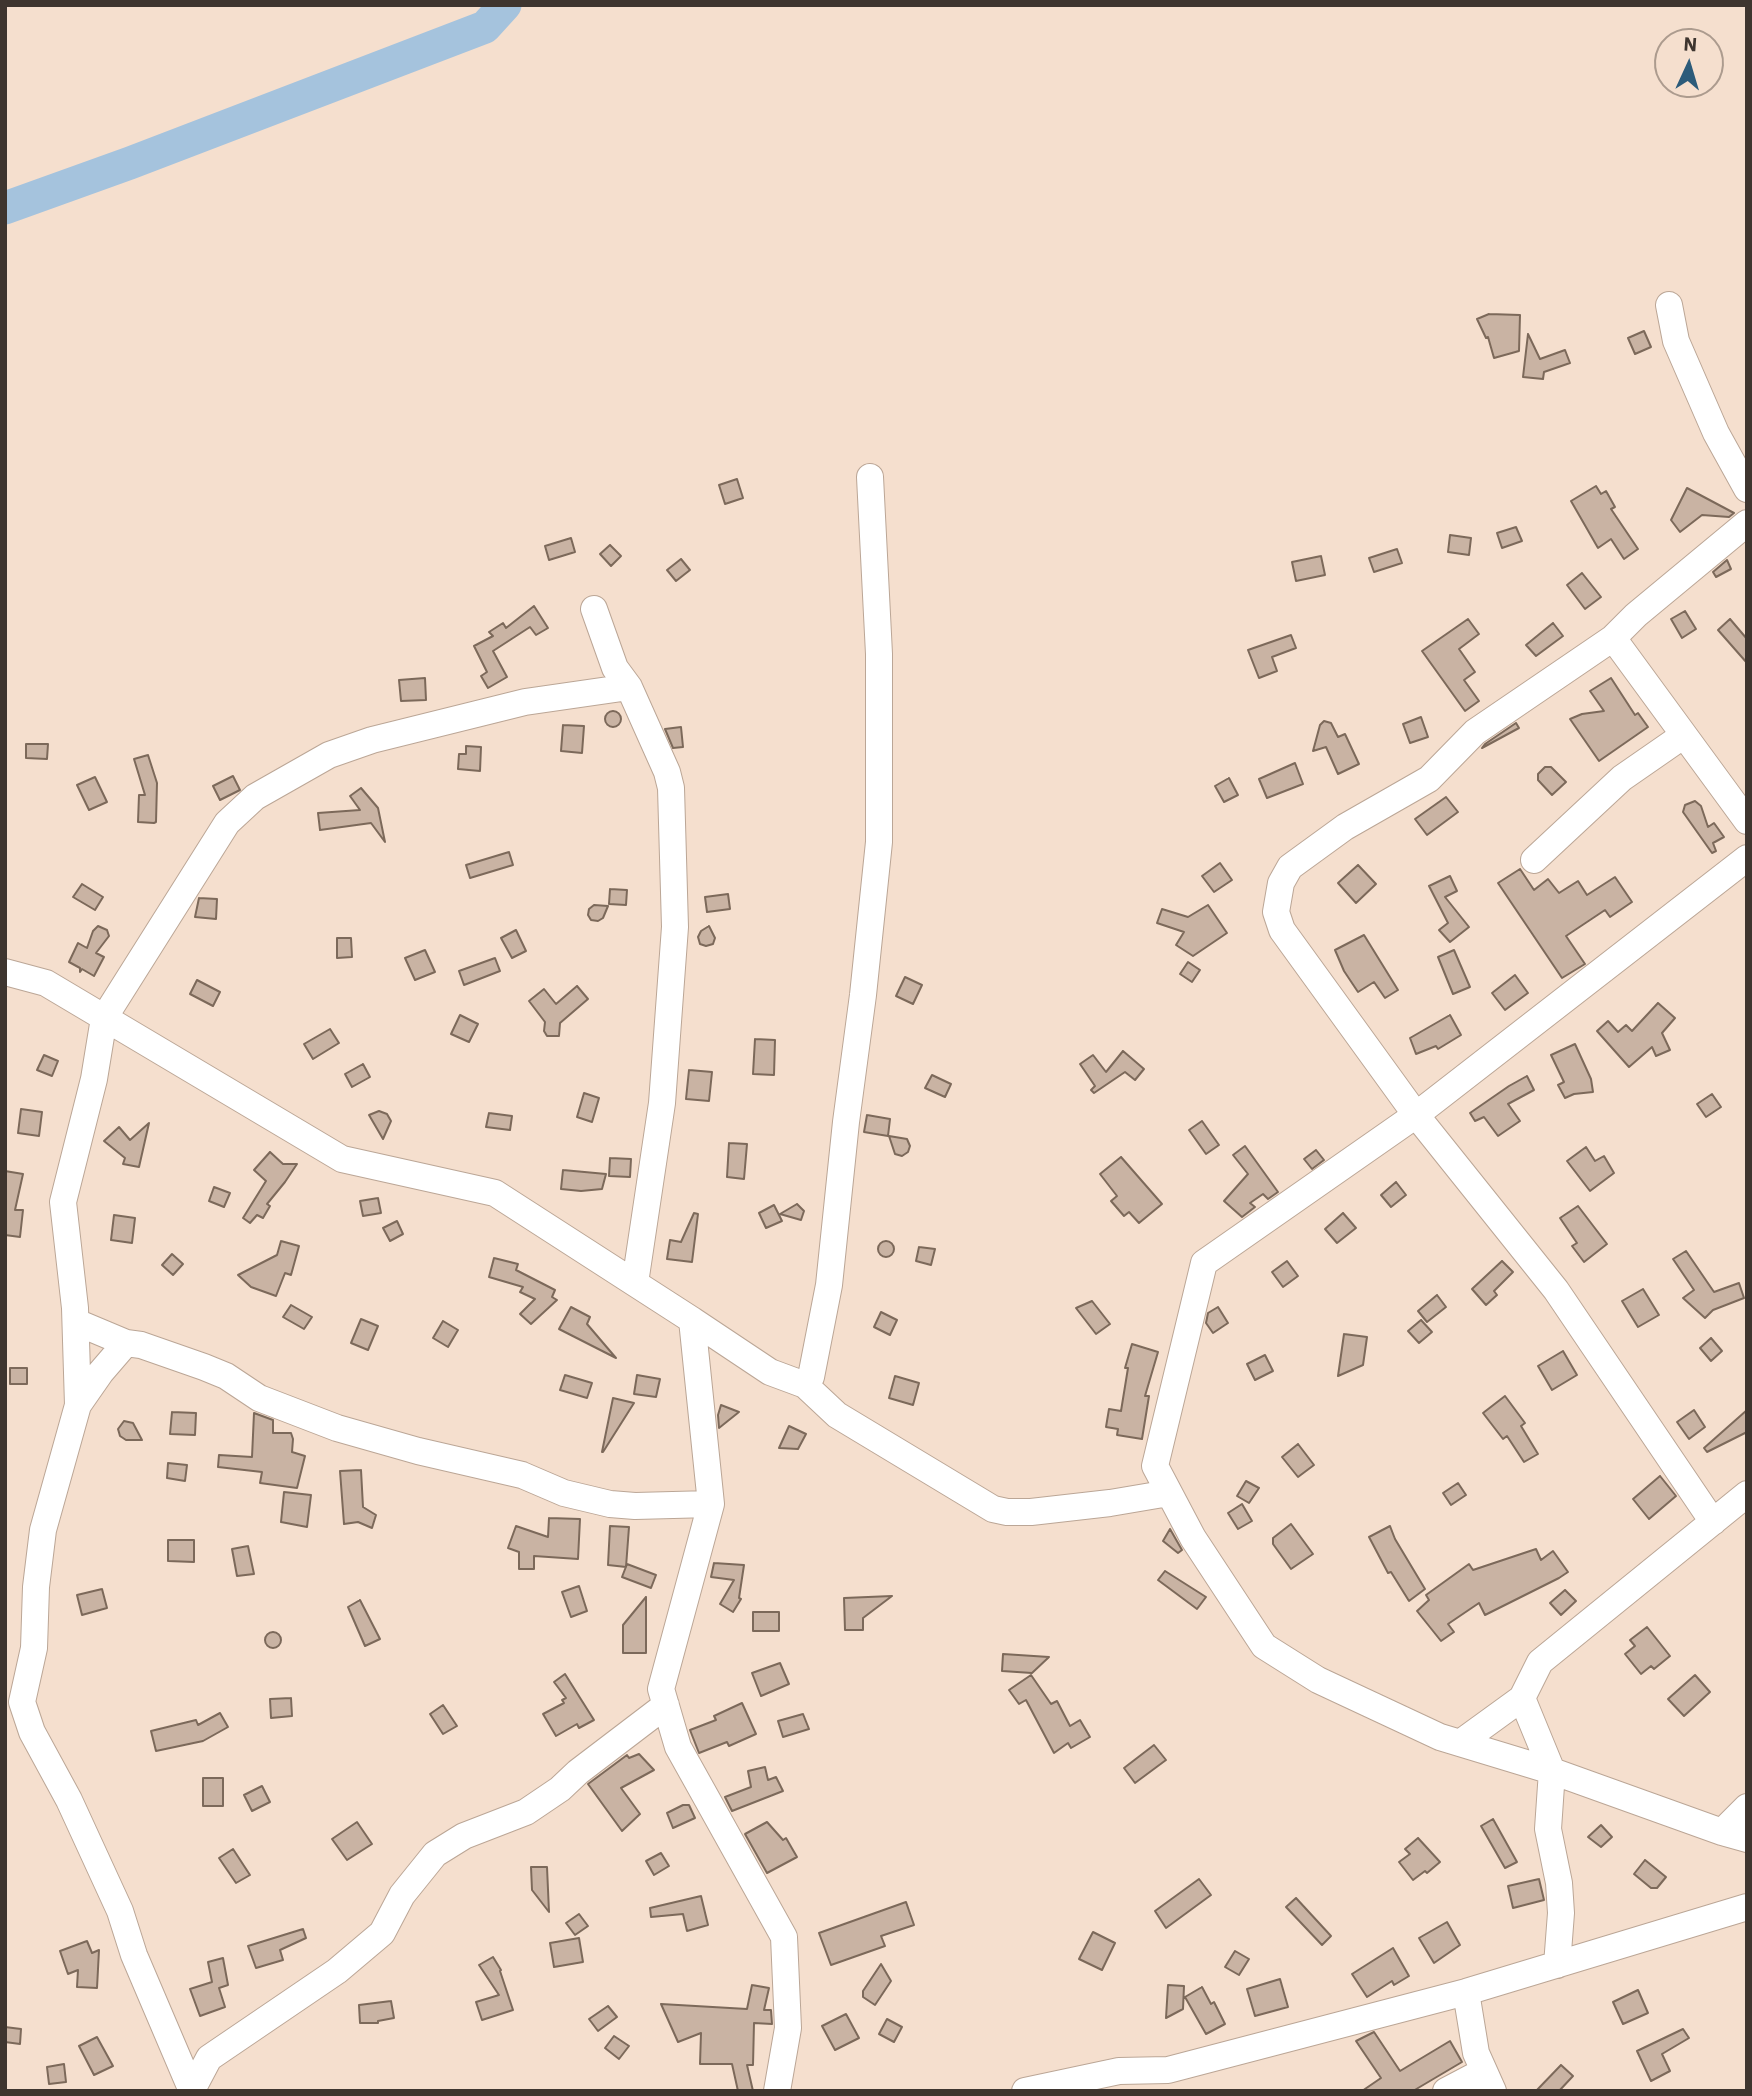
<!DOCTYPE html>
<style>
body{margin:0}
#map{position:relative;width:1752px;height:2096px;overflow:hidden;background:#f5dfce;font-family:"IBM Plex Sans",sans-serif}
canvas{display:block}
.frame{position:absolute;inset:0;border:7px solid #3e352f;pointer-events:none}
.north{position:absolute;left:1654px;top:28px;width:70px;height:70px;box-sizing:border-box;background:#f5dfce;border:2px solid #ac9b8e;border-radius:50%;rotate:4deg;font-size:19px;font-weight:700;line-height:28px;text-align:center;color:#3e352f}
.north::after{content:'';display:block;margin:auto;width:24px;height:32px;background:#2c5b7a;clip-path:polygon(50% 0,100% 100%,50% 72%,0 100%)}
</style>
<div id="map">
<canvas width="1752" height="2096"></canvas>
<div class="frame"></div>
<div class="north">N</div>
</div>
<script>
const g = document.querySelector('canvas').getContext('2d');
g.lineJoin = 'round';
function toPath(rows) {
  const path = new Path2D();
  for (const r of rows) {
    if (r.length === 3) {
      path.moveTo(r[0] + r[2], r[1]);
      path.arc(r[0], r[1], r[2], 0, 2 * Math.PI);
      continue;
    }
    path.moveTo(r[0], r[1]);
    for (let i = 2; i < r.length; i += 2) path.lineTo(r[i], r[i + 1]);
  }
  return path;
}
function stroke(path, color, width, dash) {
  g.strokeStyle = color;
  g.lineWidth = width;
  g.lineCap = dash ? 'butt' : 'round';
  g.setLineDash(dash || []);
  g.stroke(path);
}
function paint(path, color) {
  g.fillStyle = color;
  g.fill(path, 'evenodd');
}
const river = toPath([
 [5,208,130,163,485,27,505,5]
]);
const building = toPath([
 [1489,314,1520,315,1519,351,1494,358,1488,337,1486,338,1477,319,1489,314],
 [1644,331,1651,347,1635,354,1628,338,1644,331],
 [1528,334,1540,359,1565,350,1570,363,1544,372,1543,379,1523,377,1528,334],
 [737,479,743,498,725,504,719,485,737,479],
 [1596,486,1601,494,1606,491,1615,507,1611,509,1638,549,1624,559,1611,539,1598,548,1571,501,1596,486],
 [1687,488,1734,513,1729,517,1702,515,1680,532,1671,520,1687,488],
 [1516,527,1522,541,1502,548,1497,533,1516,527],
 [1450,535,1471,538,1469,555,1448,552,1450,535],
 [571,538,575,552,549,560,545,546,571,538],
 [610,545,621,556,611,566,600,554,610,545],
 [1397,549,1402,563,1374,572,1369,558,1397,549],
 [1321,556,1325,575,1296,581,1292,562,1321,556],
 [681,559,690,570,676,581,667,570,681,559],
 [1727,560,1731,569,1716,577,1713,572,1727,560],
 [1582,573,1601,597,1585,609,1567,585,1582,573],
 [534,606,548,628,536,635,530,627,493,651,507,677,488,688,481,676,487,672,474,646,493,636,489,632,503,623,506,628,534,606],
 [1685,611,1696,629,1682,638,1671,619,1685,611],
 [1468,619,1479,634,1459,649,1475,672,1464,680,1479,701,1465,711,1422,651,1468,619],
 [1730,619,1747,639,1747,663,1718,630,1730,619],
 [1553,623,1563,636,1536,656,1526,645,1553,623],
 [1291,635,1296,648,1272,657,1277,671,1259,678,1248,650,1291,635],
 [425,678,426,700,401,701,399,680,425,678],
 [1611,678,1635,715,1638,713,1648,727,1599,761,1570,719,1582,714,1604,711,1590,691,1611,678],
 [613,719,8],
 [1421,717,1428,737,1410,743,1403,724,1421,717],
 [1324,721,1331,723,1338,737,1345,734,1359,764,1338,774,1326,747,1313,751,1320,725,1324,721],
 [1516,723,1519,728,1482,748,1485,744,1516,723],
 [563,725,584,726,582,753,561,751,563,725],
 [681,727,683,747,673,748,665,729,681,727],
 [26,744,48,744,47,759,26,758,26,744],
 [466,746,481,747,480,771,458,769,459,754,466,754,466,746],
 [148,755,157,783,156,822,154,823,138,822,139,795,145,795,134,759,148,755],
 [1295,763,1303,784,1267,798,1259,779,1295,763],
 [1545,767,1551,767,1566,782,1552,795,1538,780,1538,774,1545,767],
 [233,776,240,790,220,800,213,786,233,776],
 [95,777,107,802,89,810,77,785,95,777],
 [1229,778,1238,795,1224,802,1215,786,1229,778],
 [361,788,378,808,385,842,371,823,320,830,318,813,360,810,350,796,361,788],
 [1446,797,1458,812,1427,835,1415,819,1446,797],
 [1695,801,1701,806,1708,827,1714,823,1724,837,1713,843,1716,851,1712,853,1683,812,1685,805,1695,801],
 [509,852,513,865,470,878,466,865,509,852],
 [1220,863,1232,880,1214,892,1202,876,1220,863],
 [1358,865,1376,884,1356,903,1338,883,1358,865],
 [1520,869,1534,890,1548,879,1559,893,1578,881,1587,895,1615,877,1632,902,1610,917,1605,910,1566,936,1585,964,1562,978,1498,883,1520,869],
 [1450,876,1457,891,1445,897,1469,927,1450,942,1439,930,1448,923,1429,886,1450,876],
 [82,884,103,897,95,910,73,897,82,884],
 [610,889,627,890,626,905,609,904,610,889],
 [728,894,730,909,707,912,705,897,728,894],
 [199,898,217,899,216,919,195,917,199,898],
 [594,905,608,906,603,918,598,921,591,920,588,915,589,909,594,905],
 [1208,905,1227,933,1193,956,1176,945,1184,932,1157,923,1162,909,1188,917,1208,905],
 [98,926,107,930,109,936,96,953,104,957,94,976,82,969,80,972,80,968,69,962,78,943,87,948,93,931,98,926],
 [709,926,715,938,713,944,706,946,700,944,698,937,701,931,709,926],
 [516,930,526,951,512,958,501,938,516,930],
 [1364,935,1398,990,1385,998,1374,982,1358,992,1344,971,1335,950,1364,935],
 [337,938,351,938,352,957,337,958,337,938],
 [425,950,435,972,415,980,405,958,425,950],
 [1454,950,1470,987,1453,994,1438,957,1454,950],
 [495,958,500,971,464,985,459,971,495,958],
 [1188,962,1200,970,1192,982,1180,974,1188,962],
 [1515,975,1528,993,1505,1010,1492,993,1515,975],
 [905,977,922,985,913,1004,896,996,905,977],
 [197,980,220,992,213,1006,190,994,197,980],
 [577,986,588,999,560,1023,559,1036,547,1036,544,1031,545,1022,529,1001,544,989,556,1004,577,986],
 [1658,1003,1675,1018,1662,1033,1670,1050,1656,1056,1652,1047,1629,1067,1597,1031,1608,1021,1618,1032,1626,1025,1632,1031,1658,1003],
 [460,1015,478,1024,469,1042,451,1034,460,1015],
 [1450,1015,1461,1035,1438,1049,1436,1046,1416,1054,1410,1038,1450,1015],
 [330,1029,339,1043,313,1059,304,1044,330,1029],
 [755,1039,775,1040,774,1075,753,1074,755,1039],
 [1575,1044,1591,1079,1593,1092,1574,1094,1565,1098,1558,1085,1564,1082,1551,1055,1575,1044],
 [1123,1051,1144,1069,1135,1080,1125,1072,1094,1093,1091,1090,1095,1086,1080,1064,1093,1055,1106,1072,1123,1051],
 [44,1055,58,1061,52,1076,37,1070,44,1055],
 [363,1064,370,1077,352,1087,345,1074,363,1064],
 [689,1070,712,1072,709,1101,686,1099,689,1070],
 [932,1075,951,1084,945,1097,925,1088,932,1075],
 [1527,1076,1534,1090,1508,1104,1520,1121,1498,1136,1484,1117,1475,1121,1470,1113,1509,1086,1527,1076],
 [584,1093,599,1098,592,1122,577,1117,584,1093],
 [1712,1094,1721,1107,1706,1117,1697,1104,1712,1094],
 [21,1109,42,1112,39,1136,18,1133,21,1109],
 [379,1111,387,1114,391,1121,383,1139,369,1115,379,1111],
 [489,1113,512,1116,510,1130,486,1127,489,1113],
 [867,1115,890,1119,888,1136,864,1132,867,1115],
 [1202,1121,1219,1145,1206,1154,1189,1130,1202,1121],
 [149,1123,139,1167,123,1164,125,1158,104,1141,119,1127,130,1140,149,1123],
 [889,1136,907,1139,910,1146,908,1152,902,1156,895,1154,889,1136],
 [729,1143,747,1144,744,1179,727,1177,729,1143],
 [1245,1146,1278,1192,1268,1199,1263,1194,1250,1203,1255,1207,1242,1217,1224,1201,1248,1174,1233,1155,1245,1146],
 [1586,1147,1595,1161,1604,1156,1614,1173,1590,1191,1567,1161,1586,1147],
 [1316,1150,1324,1160,1312,1169,1304,1159,1316,1150],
 [270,1152,283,1164,297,1164,285,1182,267,1204,270,1206,263,1218,257,1215,250,1223,243,1218,266,1181,254,1170,270,1152],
 [1121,1157,1162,1204,1139,1223,1129,1212,1124,1216,1111,1201,1117,1196,1100,1174,1121,1157],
 [610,1158,631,1159,630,1177,609,1176,610,1158],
 [563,1170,606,1174,602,1189,581,1191,561,1189,563,1170],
 [5,1171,23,1174,15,1210,23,1210,20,1237,5,1235,5,1171],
 [1396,1182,1406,1195,1391,1207,1381,1195,1396,1182],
 [214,1187,230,1193,224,1207,209,1201,214,1187],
 [378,1198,381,1213,363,1216,360,1201,378,1198],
 [797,1204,804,1211,801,1220,780,1214,797,1204],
 [774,1205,782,1221,766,1228,759,1213,774,1205],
 [1578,1206,1607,1244,1584,1262,1572,1246,1577,1243,1560,1218,1578,1206],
 [694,1213,698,1214,692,1262,667,1259,670,1240,681,1242,694,1213],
 [1343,1213,1356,1228,1337,1243,1325,1229,1343,1213],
 [114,1215,135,1218,132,1243,111,1240,114,1215],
 [397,1221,403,1234,390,1241,383,1228,397,1221],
 [886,1249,8],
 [281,1241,299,1246,291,1275,285,1273,276,1296,251,1287,238,1275,277,1255,281,1241],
 [919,1247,935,1249,931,1265,916,1261,919,1247],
 [1686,1251,1714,1292,1739,1283,1744,1298,1713,1310,1705,1318,1683,1298,1694,1290,1673,1259,1686,1251],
 [172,1254,183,1264,173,1275,162,1265,172,1254],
 [494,1258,518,1264,516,1270,555,1290,552,1297,557,1300,531,1324,520,1314,535,1299,520,1292,523,1287,489,1277,494,1258],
 [1287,1261,1298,1276,1283,1287,1272,1272,1287,1261],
 [1502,1261,1513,1272,1494,1291,1497,1295,1486,1305,1472,1289,1502,1261],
 [1643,1289,1659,1315,1638,1327,1622,1301,1643,1289],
 [1437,1295,1446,1307,1427,1322,1418,1311,1437,1295],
 [1092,1301,1110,1324,1096,1334,1076,1308,1092,1301],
 [291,1305,312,1317,304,1329,283,1317,291,1305],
 [571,1307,590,1317,587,1324,616,1358,559,1329,571,1307],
 [1218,1307,1228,1323,1213,1333,1206,1323,1208,1313,1218,1307],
 [881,1312,897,1320,890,1335,874,1327,881,1312],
 [361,1319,378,1326,368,1350,351,1343,361,1319],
 [1421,1320,1432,1332,1419,1343,1408,1331,1421,1320],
 [443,1321,458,1330,448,1347,433,1338,443,1321],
 [1344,1334,1367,1337,1363,1365,1338,1376,1344,1334],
 [1711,1338,1722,1351,1711,1361,1700,1348,1711,1338],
 [1132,1344,1158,1352,1145,1396,1149,1396,1142,1439,1117,1435,1118,1429,1106,1427,1109,1409,1121,1411,1128,1368,1125,1368,1132,1344],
 [1563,1351,1577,1375,1552,1390,1538,1366,1563,1351],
 [1265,1355,1273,1371,1255,1380,1247,1364,1265,1355],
 [10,1368,27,1368,27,1384,10,1384,10,1368],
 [565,1375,592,1383,587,1398,560,1390,565,1375],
 [637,1375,660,1379,656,1397,634,1394,637,1375],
 [895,1376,919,1383,913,1405,889,1398,895,1376],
 [1505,1396,1525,1423,1521,1426,1538,1454,1524,1462,1507,1436,1503,1439,1483,1413,1505,1396],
 [613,1398,634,1403,603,1452,602,1452,613,1398],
 [721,1405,739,1412,719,1428,718,1415,721,1405],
 [1694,1410,1705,1427,1689,1439,1677,1422,1694,1410],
 [1747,1410,1747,1432,1707,1452,1704,1448,1747,1410],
 [172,1412,196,1413,195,1435,170,1434,172,1412],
 [254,1413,273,1420,273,1433,291,1433,293,1439,292,1452,305,1456,297,1488,260,1483,262,1472,218,1467,219,1455,252,1457,254,1413],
 [124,1421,133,1423,142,1440,126,1440,120,1436,118,1429,124,1421],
 [789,1426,806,1434,798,1449,779,1448,789,1426],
 [1298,1444,1314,1465,1298,1477,1282,1457,1298,1444],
 [168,1463,187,1465,185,1481,167,1478,168,1463],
 [361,1470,363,1507,376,1515,372,1528,358,1522,344,1524,340,1471,361,1470],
 [1660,1476,1676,1496,1649,1519,1633,1499,1660,1476],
 [1246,1481,1259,1488,1249,1503,1237,1496,1246,1481],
 [1458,1483,1466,1495,1451,1505,1443,1493,1458,1483],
 [284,1492,311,1495,307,1527,281,1522,284,1492],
 [1242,1504,1252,1521,1238,1529,1228,1513,1242,1504],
 [549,1518,580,1519,578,1559,534,1556,534,1569,519,1569,519,1552,508,1548,516,1526,548,1537,549,1518],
 [1291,1524,1313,1554,1291,1569,1273,1544,1273,1538,1291,1524],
 [610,1526,629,1527,626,1567,608,1565,610,1526],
 [1390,1526,1395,1539,1425,1589,1409,1601,1391,1572,1388,1573,1369,1537,1390,1526],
 [1170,1529,1182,1550,1178,1553,1163,1541,1170,1529],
 [168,1540,194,1540,194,1562,168,1561,168,1540],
 [248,1546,254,1574,237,1576,232,1549,248,1546],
 [1536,1549,1541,1560,1553,1551,1568,1572,1559,1578,1485,1615,1479,1603,1448,1624,1454,1632,1441,1641,1417,1611,1429,1600,1426,1595,1469,1564,1473,1570,1536,1549],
 [714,1563,744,1565,739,1598,741,1599,733,1612,720,1604,734,1580,711,1577,714,1563],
 [627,1564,656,1575,651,1588,622,1577,627,1564],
 [1165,1571,1206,1597,1197,1609,1158,1580,1165,1571],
 [579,1586,587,1611,571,1617,562,1592,579,1586],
 [102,1589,107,1608,82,1615,77,1595,102,1589],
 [1565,1590,1576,1601,1561,1615,1550,1603,1565,1590],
 [892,1596,863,1618,863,1630,845,1630,844,1598,892,1596],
 [646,1597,646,1653,623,1653,623,1625,646,1597],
 [360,1600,380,1639,365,1646,348,1607,360,1600],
 [753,1612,779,1612,779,1631,753,1631,753,1612],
 [1647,1627,1670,1656,1654,1669,1651,1666,1641,1674,1625,1654,1635,1646,1630,1640,1647,1627],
 [273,1640,8],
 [1003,1654,1049,1657,1032,1673,1002,1671,1003,1654],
 [780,1663,789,1684,761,1696,752,1673,780,1663],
 [565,1674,594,1720,579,1728,577,1724,556,1736,543,1714,564,1703,562,1700,566,1698,554,1682,565,1674],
 [1031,1675,1051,1704,1057,1701,1070,1726,1080,1720,1090,1737,1071,1748,1068,1743,1054,1753,1026,1700,1019,1704,1009,1690,1031,1675],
 [1695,1675,1710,1692,1684,1716,1668,1699,1695,1675],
 [291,1698,292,1716,271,1718,270,1699,291,1698],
 [742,1703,756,1734,729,1746,727,1742,699,1753,690,1730,716,1720,714,1716,742,1703],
 [443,1705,457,1726,443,1734,430,1714,443,1705],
 [220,1713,228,1727,203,1741,156,1751,151,1731,196,1720,198,1725,220,1713],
 [803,1714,809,1729,783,1737,778,1721,803,1714],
 [1154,1745,1166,1760,1135,1783,1124,1768,1154,1745],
 [639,1754,654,1770,621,1788,640,1814,622,1831,588,1784,627,1755,629,1758,639,1754],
 [765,1767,768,1780,776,1777,783,1791,732,1811,725,1797,751,1787,748,1771,765,1767],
 [203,1778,223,1778,223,1806,203,1806,203,1778],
 [262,1786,270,1802,252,1811,244,1795,262,1786],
 [683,1805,689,1805,695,1818,673,1828,667,1813,683,1805],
 [1493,1819,1517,1862,1505,1868,1481,1826,1493,1819],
 [357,1822,372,1844,347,1860,332,1839,357,1822],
 [767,1822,783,1840,786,1838,797,1857,767,1873,745,1834,767,1822],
 [1601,1825,1612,1837,1601,1847,1588,1837,1601,1825],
 [1418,1838,1440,1862,1427,1873,1425,1871,1413,1880,1399,1862,1410,1854,1405,1849,1418,1838],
 [233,1849,250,1875,236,1883,219,1858,233,1849],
 [661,1853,669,1866,654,1875,646,1861,661,1853],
 [1645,1860,1666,1877,1657,1888,1651,1888,1634,1874,1645,1860],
 [531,1867,547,1867,549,1912,532,1890,531,1867],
 [1199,1879,1211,1895,1166,1928,1155,1911,1199,1879],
 [1539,1879,1544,1900,1513,1908,1508,1886,1539,1879],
 [701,1896,708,1925,687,1931,683,1914,651,1917,650,1908,701,1896],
 [1296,1898,1331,1936,1322,1945,1286,1907,1296,1898],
 [906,1902,914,1925,881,1936,885,1946,831,1965,819,1933,906,1902],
 [579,1914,588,1926,575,1935,566,1923,579,1914],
 [1447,1922,1460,1945,1434,1963,1419,1938,1447,1922],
 [303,1929,306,1938,280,1950,283,1960,256,1968,248,1946,303,1929],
 [1093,1932,1115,1943,1102,1970,1079,1959,1093,1932],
 [579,1938,583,1962,554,1967,550,1943,579,1938],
 [87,1941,92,1953,99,1950,97,1988,77,1987,78,1970,68,1974,60,1951,87,1941],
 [1393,1948,1409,1976,1394,1985,1392,1981,1367,1997,1352,1974,1393,1948],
 [1235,1951,1249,1959,1239,1975,1225,1967,1235,1951],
 [493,1957,501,1970,500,1971,513,2010,482,2020,476,2002,499,1995,479,1965,493,1957],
 [223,1958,228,1985,219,1988,225,2007,200,2016,190,1989,212,1982,208,1962,223,1958],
 [881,1964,891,1981,875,2005,863,1997,863,1991,881,1964],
 [1280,1979,1288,2007,1255,2016,1247,1989,1280,1979],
 [752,1985,769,1988,764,2010,771,2010,772,2024,754,2023,753,2065,747,2065,753,2091,738,2091,732,2064,700,2064,701,2033,678,2042,661,2004,747,2009,752,1985],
 [1168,1985,1184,1986,1183,2009,1166,2018,1168,1985],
 [1202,1987,1211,2004,1214,2002,1225,2024,1206,2034,1185,1997,1202,1987],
 [1638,1990,1648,2013,1623,2024,1613,2002,1638,1990],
 [391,2001,394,2018,378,2021,378,2023,360,2023,359,2005,391,2001],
 [608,2006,617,2017,598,2031,589,2019,608,2006],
 [846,2014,859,2038,835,2050,822,2026,846,2014],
 [887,2019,902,2027,894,2042,879,2034,887,2019],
 [5,2027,21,2029,20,2044,5,2042,5,2027],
 [1683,2029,1689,2038,1662,2054,1670,2071,1651,2081,1637,2051,1683,2029],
 [1374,2032,1400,2071,1450,2041,1462,2062,1413,2091,1362,2091,1381,2078,1356,2041,1374,2032],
 [614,2036,629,2046,619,2059,605,2048,614,2036],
 [97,2037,113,2066,94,2075,79,2046,97,2037],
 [64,2064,66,2082,49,2084,47,2067,64,2064],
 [1561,2065,1573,2076,1559,2091,1536,2091,1561,2065]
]);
const minor = toPath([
 [1669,305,1676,341,1716,433,1747,489],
 [1747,523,1636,615,1613,638,1747,821],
 [594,609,615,668,629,687,667,772,671,788,675,927,662,1103,635,1283],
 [1613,638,1475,732,1429,779,1345,827,1290,867,1281,883,1276,912,1282,930,1416,1115,1556,1290,1713,1522],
 [1747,858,1416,1115,1204,1263,1155,1466,1193,1538,1264,1646,1318,1680,1440,1737,1552,1771,1722,1832,1747,1839],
 [1534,860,1622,778,1684,735],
 [5,972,46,983,342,1159,495,1193,692,1320,711,1504,661,1689,678,1747,784,1937,788,2028,777,2091],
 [692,1320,770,1372,805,1385,811,1377,829,1285,846,1122,863,995,879,842,879,654,870,477],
 [76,1322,126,1343],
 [805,1385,837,1415,993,1509,1007,1512,1031,1512,1110,1503,1169,1493],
 [78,1405,101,1372,126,1343,141,1345,204,1367,226,1376,259,1398,337,1428,418,1451,522,1475,564,1493,610,1504,635,1506,711,1504],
 [1460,1743,1522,1698],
 [1722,1832,1747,1807],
 [1557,1965,1561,1913,1559,1883,1548,1829,1552,1771,1522,1698,1540,1662,1747,1494],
 [1466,1992,1476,2053,1493,2091],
 [192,2090,209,2058,337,1971,382,1933,402,1895,435,1854,464,1836,526,1812,560,1789,578,1772,666,1705],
 [192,2091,134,1955,120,1911,69,1800,32,1732,22,1702,34,1648,36,1587,43,1530,78,1405,75,1308,63,1202,94,1079,104,1018,227,823,255,797,329,755,372,740,525,702,629,687],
 [1025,2091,1119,2071,1168,2070,1466,1992,1747,1907],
 [1446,2091,1484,2071]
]);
stroke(river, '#a5c3dd', 33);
paint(building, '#c9b3a3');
stroke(building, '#7c695a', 2);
stroke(minor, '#bba696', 28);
stroke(minor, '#fff', 26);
</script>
